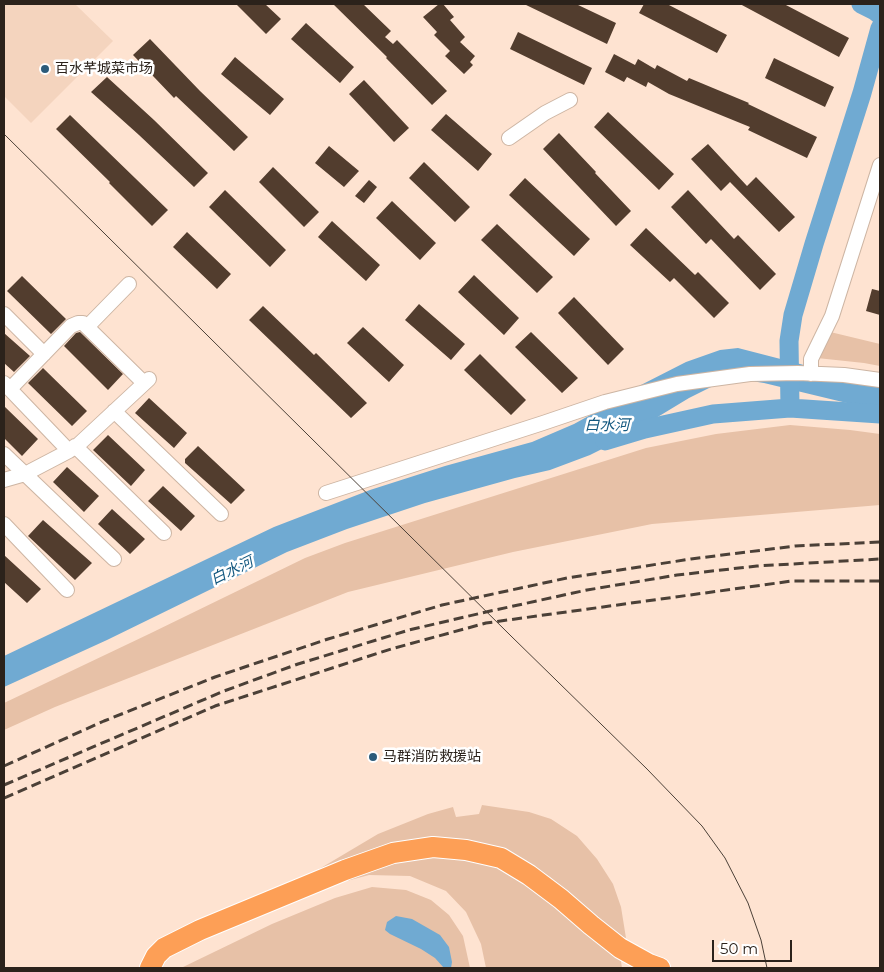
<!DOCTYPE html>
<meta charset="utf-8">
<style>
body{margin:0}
#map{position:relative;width:884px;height:972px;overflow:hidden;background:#fee3d1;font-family:Montserrat,sans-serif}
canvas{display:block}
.frame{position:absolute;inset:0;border:5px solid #2b221b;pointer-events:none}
.scale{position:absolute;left:712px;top:940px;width:80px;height:22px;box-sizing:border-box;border:2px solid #2b221b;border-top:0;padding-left:6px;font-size:15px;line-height:18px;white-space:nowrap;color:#2b221b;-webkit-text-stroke:4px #fff;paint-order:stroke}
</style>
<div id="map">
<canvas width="884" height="972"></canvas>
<div class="frame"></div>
<div class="scale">50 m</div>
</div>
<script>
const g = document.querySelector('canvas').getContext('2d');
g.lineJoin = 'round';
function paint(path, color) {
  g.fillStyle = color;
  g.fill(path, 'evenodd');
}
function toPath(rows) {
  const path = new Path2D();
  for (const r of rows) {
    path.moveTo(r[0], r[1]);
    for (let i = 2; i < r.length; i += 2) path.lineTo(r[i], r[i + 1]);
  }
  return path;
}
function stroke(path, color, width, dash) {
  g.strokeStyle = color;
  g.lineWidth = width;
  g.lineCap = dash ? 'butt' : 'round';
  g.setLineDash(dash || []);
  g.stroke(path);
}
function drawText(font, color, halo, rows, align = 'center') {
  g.font = font + ' Montserrat,"Noto Sans SC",sans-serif';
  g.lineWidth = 5;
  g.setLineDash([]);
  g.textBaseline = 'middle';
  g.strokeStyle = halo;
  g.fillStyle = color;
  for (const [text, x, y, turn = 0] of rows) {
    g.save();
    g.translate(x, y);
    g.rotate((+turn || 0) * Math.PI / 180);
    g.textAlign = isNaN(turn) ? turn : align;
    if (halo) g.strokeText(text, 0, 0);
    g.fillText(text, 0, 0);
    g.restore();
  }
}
const built = toPath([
 [4,4,75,4,113,41,31,123,4,96]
]);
const green = toPath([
 [822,330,880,344,880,366,864,363,817,358],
 [790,425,850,430,880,434,880,505,652,524,513,552,348,592,55,707,4,730,4,703,149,634,305,558,345,543,646,448,716,434],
 [482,805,529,812,551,819,577,836,597,859,613,884,621,907,626,938,622,937,585,909,550,877,506,852,466,841,304,878,378,834,428,814,453,807,456,817,479,814],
 [443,854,499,867,522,878,620,955,622,968,486,968,481,944,466,912,446,891,410,876,369,875,339,883,382,863],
 [372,887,406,890,431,900,449,915,463,936,470,968,181,968,272,924,335,898]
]);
const water = toPath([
 [738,348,827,371,880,386,880,411,764,383,739,379,719,383,689,398,618,441,590,455,550,470,515,478,425,503,347,529,287,552,107,640,4,687,4,656,274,527,370,490,445,466,532,442,574,424,614,402,637,387,686,362,720,350],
 [396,916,412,919,440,935,449,947,452,962,451,968,444,968,435,958,421,949,390,934,385,930,387,922]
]);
const river = toPath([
 [861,4,875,11,880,15],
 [790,408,789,341,793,315,814,244,862,93,880,28],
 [605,441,645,429,713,414,790,408,880,414]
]);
const building = toPath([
 [236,4,265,4,281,19,266,34],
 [333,4,363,4,391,31,385,37,393,44,397,40,447,91,432,105,386,58,387,57],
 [439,4,443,4,454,17,450,20,465,37,460,42,475,56,470,62,473,65,464,74,445,56,450,51,434,35,437,32,423,17],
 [524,4,576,4,616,23,607,44],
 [644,4,667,4,727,35,717,53,639,13],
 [740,4,784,4,849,38,839,57],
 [306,23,354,67,340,83,291,39],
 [518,32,592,68,584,85,510,49],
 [150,39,200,91,248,137,234,151,176,96,174,98,133,55],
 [614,54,635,65,638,59,655,69,657,65,687,81,689,78,749,103,748,104,817,137,807,158,748,130,750,127,669,94,648,82,646,87,627,77,624,82,605,72],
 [235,57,284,99,270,115,221,74],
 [774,58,834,87,825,107,765,78],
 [107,77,154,120,208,173,194,187,139,135,91,92],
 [364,80,409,128,394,142,349,94],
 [608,112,674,174,659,190,594,127],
 [446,114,492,154,478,171,431,130],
 [70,115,168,210,152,226,109,183,110,182,56,129],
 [559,133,596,172,595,173,631,211,616,226,543,149],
 [708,144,747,186,756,177,795,217,779,232,730,182,721,191,691,159],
 [329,146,359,171,344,187,315,163],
 [424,162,470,207,455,222,409,178],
 [273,167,319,212,304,227,259,182],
 [525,178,590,239,574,256,509,195],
 [369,180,377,187,364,203,355,196],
 [225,190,286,250,270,267,209,207],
 [688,190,734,239,738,235,776,274,760,290,711,239,706,244,671,207],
 [392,201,436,243,420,260,376,218],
 [332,221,380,265,366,281,318,237],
 [497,224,553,277,537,293,481,240],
 [646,228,695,275,698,272,729,303,714,318,674,278,670,282,630,245],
 [187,232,231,274,217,289,173,247],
 [474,275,519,318,504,335,458,292],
 [22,276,66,319,51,334,7,291],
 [872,289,880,291,880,315,866,311],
 [574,297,624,349,608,365,558,313],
 [419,304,465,344,451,360,405,320],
 [263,306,314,355,316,353,367,403,351,418,249,320],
 [363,327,404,365,389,382,347,343],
 [80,332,123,374,108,390,64,346,76,333],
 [531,332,578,378,562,393,515,347],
 [4,333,30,356,14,372,4,363],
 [480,354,526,400,511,415,464,370],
 [43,368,87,411,72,426,28,383],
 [149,398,187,433,174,448,135,413],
 [4,406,38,439,22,456,4,438],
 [108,435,145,470,131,486,93,450],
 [198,446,245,490,231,504,185,463,185,459],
 [67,467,99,496,84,512,53,482],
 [163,486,195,516,181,531,148,501],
 [112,509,145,539,130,554,98,524],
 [43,520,92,563,75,580,28,536],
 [4,555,41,589,27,603,4,582]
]);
const minor = toPath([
 [509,138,545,113,570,100],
 [4,314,44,354],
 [87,327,129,284],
 [811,374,811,359,832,316,880,165],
 [4,383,69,451],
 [10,389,71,326,78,323,83,323,144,383],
 [114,411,221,514],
 [75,446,164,533],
 [4,454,114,559],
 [4,480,25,474,69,451,78,445,149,379],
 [326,493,543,423,605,402,677,384,750,374,798,373,844,375,880,380],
 [4,524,67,590]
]);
const highway = toPath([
 [150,968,156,956,164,948,200,930,345,870,393,853,433,847,466,850,501,858,529,875,561,899,591,925,620,948,649,964,660,968]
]);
const tram = toPath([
 [4,134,511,636,647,769,702,826,725,858,748,903,761,940,767,968]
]);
const rail = toPath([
 [4,766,104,721,215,677,328,639,442,605,567,578,691,559,795,546,880,542],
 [4,785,224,691,298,664,409,630,486,612,587,590,677,575,757,566,880,559],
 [4,798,215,706,391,649,486,623,792,581,880,581]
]);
const markers = [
 [45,69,5,"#2c5b7a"],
 [373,757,5,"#2c5b7a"]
];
const poiNames = [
 ["百水芊城菜市场",55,69],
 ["马群消防救援站",383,757]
];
const waterNames = [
 ["白水河",607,426],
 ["白水河",232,571,-26]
];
paint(built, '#f4d4be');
paint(green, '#e7c1a7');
paint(water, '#70aad2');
stroke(river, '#70aad2', 19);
paint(building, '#523d2e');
stroke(minor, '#cdb5a3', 16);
stroke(highway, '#fff', 22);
stroke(minor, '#fff', 14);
stroke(highway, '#fd9f56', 20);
stroke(tram, '#4b4037', 1);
stroke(rail, '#4b4037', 3, [10, 5]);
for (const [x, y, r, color] of markers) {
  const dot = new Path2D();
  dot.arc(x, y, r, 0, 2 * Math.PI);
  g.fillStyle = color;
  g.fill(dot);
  stroke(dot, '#fff', 2);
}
drawText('14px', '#2b221b', '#fff', poiNames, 'left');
drawText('italic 15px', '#145980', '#fff', waterNames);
</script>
